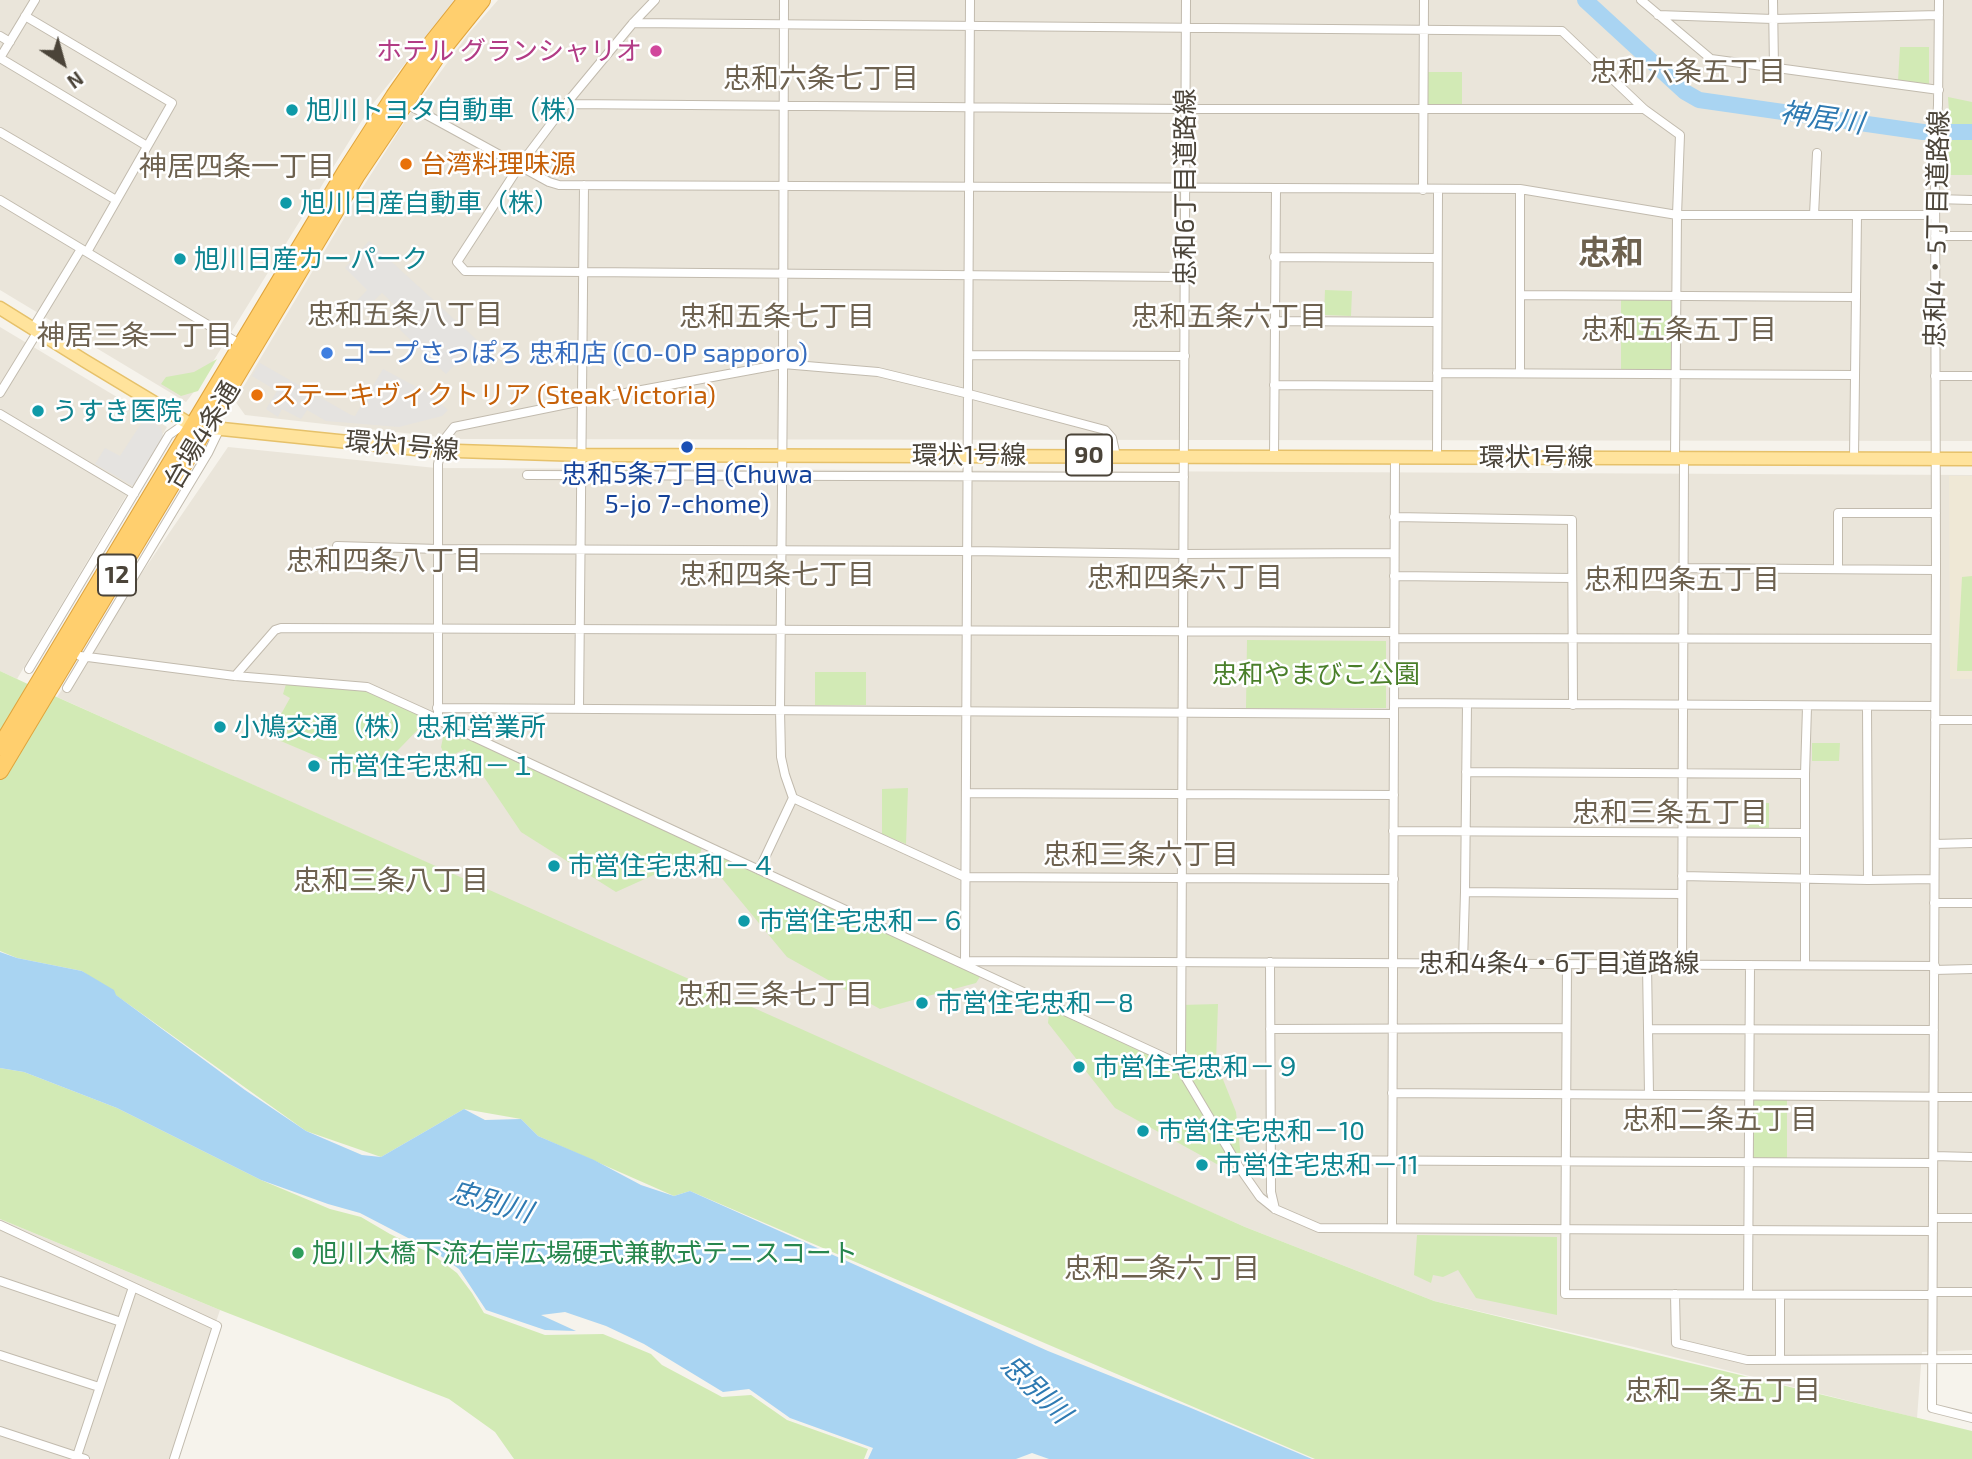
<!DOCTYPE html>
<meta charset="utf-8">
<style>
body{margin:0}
#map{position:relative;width:1972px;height:1459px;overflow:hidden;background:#f6f3ec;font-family:"Exo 2",sans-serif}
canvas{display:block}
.north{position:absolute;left:28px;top:28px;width:70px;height:70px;-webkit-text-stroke:5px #fff;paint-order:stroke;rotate:144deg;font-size:19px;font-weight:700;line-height:28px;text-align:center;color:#4b4439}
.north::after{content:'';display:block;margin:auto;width:24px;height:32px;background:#4b4439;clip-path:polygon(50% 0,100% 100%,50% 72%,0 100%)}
</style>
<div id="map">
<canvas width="1972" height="1459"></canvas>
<div class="north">N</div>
</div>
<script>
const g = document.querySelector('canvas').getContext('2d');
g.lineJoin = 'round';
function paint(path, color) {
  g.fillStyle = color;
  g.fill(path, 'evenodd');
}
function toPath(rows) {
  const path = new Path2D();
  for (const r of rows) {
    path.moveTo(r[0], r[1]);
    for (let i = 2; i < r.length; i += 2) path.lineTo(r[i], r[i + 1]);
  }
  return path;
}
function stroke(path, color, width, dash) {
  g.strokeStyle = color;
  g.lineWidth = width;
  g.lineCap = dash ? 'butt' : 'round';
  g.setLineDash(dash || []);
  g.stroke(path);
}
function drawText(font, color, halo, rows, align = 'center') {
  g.font = font + ' "Exo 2","Noto Sans JP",sans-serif';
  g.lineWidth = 5;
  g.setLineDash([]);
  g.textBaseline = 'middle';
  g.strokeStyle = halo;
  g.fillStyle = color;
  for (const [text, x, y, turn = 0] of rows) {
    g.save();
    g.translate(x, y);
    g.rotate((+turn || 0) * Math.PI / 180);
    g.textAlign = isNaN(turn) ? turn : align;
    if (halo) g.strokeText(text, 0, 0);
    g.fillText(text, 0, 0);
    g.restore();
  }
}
const residential = toPath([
 [0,0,456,0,371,106,196,389,186,402,0,290],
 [498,0,1972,0,1972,441,457,439,245,415,235,401,361,190,409,115,469,33],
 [0,327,167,427,17,679,0,671],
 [228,447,436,468,1972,475,1972,1350,1922,1352,1917,1418,1634,1347,1434,1301,1245,1227,1021,1129,57,697],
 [0,1219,220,1310,170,1459,0,1459]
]);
const education = toPath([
 [1949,476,1972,476,1972,679,1950,679]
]);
const green = toPath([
 [1900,47,1929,47,1929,84,1898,81],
 [1424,72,1462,72,1462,110,1424,110],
 [1948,97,1972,102,1972,125,1950,126],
 [1948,139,1972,139,1972,175,1949,175],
 [1325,290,1352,291,1351,316,1324,315],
 [1621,297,1676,297,1675,373,1621,374],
 [217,359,198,391,181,396,161,384,166,377,194,372],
 [1972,576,1972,671,1957,671,1962,577],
 [1247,640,1386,641,1386,708,1246,708],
 [0,671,32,686,0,740],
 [815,672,866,672,866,705,815,705],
 [287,681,367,687,431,716,370,779,269,736,290,698,283,694],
 [50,694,1245,1227,1434,1301,1972,1431,1972,1459,1315,1459,690,1191,674,1196,538,1136,521,1119,464,1109,381,1157,306,1131,82,971,17,958,0,951,0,777],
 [446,724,703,844,700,854,616,892,521,832,465,749,446,758,441,747],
 [1812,743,1840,743,1839,761,1812,761],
 [908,788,906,844,882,834,882,789],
 [1747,803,1769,803,1769,828,1747,828],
 [722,853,983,972,976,983,880,1009,787,957,715,870],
 [1050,1004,1177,1063,1181,1005,1218,1004,1216,1062,1236,1112,1241,1158,1239,1167,1233,1173,1115,1108,1048,1023],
 [0,1068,24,1072,117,1108,261,1180,330,1209,361,1217,390,1234,432,1254,457,1273,472,1293,484,1313,545,1335,603,1334,651,1354,662,1365,722,1397,751,1395,787,1420,868,1449,864,1459,514,1459,495,1432,449,1399,220,1310,0,1219],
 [1748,1095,1787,1095,1787,1162,1747,1162],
 [1417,1235,1557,1237,1557,1315,1476,1298,1458,1270,1443,1277,1433,1275,1431,1283,1414,1275]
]);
const parking = toPath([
 [369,241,478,341,446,374,398,328,407,317,382,293,364,310,355,303,367,290,345,268],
 [260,363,351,415,355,416,383,369,426,392,448,410,442,416,399,427,326,421,307,410,301,419,282,409,278,417,266,409,277,391,252,376],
 [146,416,161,428,163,437,133,486,95,464,105,448,120,456]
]);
const water = toPath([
 [0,952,17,958,82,971,114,990,116,995,162,1029,245,1090,306,1131,362,1155,381,1157,464,1109,485,1120,521,1119,538,1136,594,1160,641,1185,674,1196,690,1191,1048,1351,1191,1408,1312,1459,1049,1459,1032,1453,1016,1459,868,1459,873,1448,790,1418,749,1389,723,1392,644,1344,606,1326,565,1312,541,1315,576,1331,545,1330,486,1310,459,1269,435,1252,360,1213,328,1204,261,1180,117,1108,24,1072,0,1068]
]);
const river = toPath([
 [1585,0,1685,92,1699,100,1923,132,1972,132]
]);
const street = toPath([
 [655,0,633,23,566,104,520,165,457,262,465,271,1185,277],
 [1641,0,1711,59,1939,90],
 [1773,0,1774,68],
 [1939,0,1938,105,1935,151,1936,570,1932,1408,1972,1418],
 [1658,15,1773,19,1939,15],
 [25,16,172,103,87,252],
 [633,23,1562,31,1644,109,1680,135,1677,215,1675,458],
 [0,36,10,42],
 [0,58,147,146],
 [0,58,35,0],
 [405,103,549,182,559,185,1520,189,1677,215,1935,215],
 [566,104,1185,109,1644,109],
 [0,132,116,200],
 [1423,190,1424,0],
 [1935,199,1972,200],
 [0,200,243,346],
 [1814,215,1817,153],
 [1935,236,1972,236],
 [1274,257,1437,258],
 [1520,295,1856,297],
 [1274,321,1437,322],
 [33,328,81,249],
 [969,355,1185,356],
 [1437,373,1855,375],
 [1520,373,1520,189],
 [1935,376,1972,376],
 [1274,385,1437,386],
 [0,393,38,331],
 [0,414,134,494],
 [1437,456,1438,190],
 [1274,458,1276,189],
 [1854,458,1857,215],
 [527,475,1184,477],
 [1394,517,1572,520,1573,705],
 [337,546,438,549,969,551,1183,554,1394,553],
 [1683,568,1936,570],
 [1838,569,1838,513,1936,513],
 [1394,576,1572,578],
 [1394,638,1935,639],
 [80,656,235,676,367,687,431,716,446,724,716,850,1177,1063,1239,1167,1260,1197,1275,1209,1319,1228,1933,1231],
 [29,669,169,435,186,423],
 [235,676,275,630,281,628,1394,632],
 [67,688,208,453,220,428],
 [1394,703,1935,706],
 [1867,707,1868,880],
 [437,708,1394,714],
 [579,709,584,185],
 [438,720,438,464,443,441,454,427,582,401,783,364,878,372,969,394,1105,430,1112,438,1116,456],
 [1935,720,1972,720],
 [1466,772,1805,774],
 [966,793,1394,795],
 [793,798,965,877,1394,879],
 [1393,831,1805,833],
 [1935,844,1972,843],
 [759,870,793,798,785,775,781,757,780,710,783,377,784,0],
 [1682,876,1868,880,1934,879],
 [1465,892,1682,894],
 [1934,903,1972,903],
 [965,961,1935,966],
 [1270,962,1271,1192,1275,1209],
 [965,963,970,0],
 [1463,963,1465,892,1467,704],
 [1567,964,1565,1294,1932,1295],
 [1647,964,1649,1094],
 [1682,964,1684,457],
 [1805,965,1805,774,1807,707],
 [1934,970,1972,969],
 [1270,1029,1566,1028],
 [1648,1029,1934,1030],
 [1177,1063,1181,1058,1186,0],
 [1392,1093,1972,1097],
 [1934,1156,1972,1157],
 [1270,1160,1933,1163],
 [1933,1218,1972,1218],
 [0,1225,217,1326,174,1459],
 [1392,1228,1395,456],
 [0,1281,121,1322],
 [1932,1292,1972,1292],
 [1675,1294,1676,1343,1747,1360,1972,1359],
 [1748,1294,1750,965],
 [0,1355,99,1387],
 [1780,1360,1780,1296],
 [0,1431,85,1459],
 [76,1459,133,1287]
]);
const primary = toPath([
 [0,308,85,361,193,426,426,450,582,455,1972,459]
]);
const highway = toPath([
 [0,747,347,169,394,96,427,49,466,0],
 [0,771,357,175,437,56,482,0]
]);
const markers = [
 [656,51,7,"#d1479c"],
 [292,110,7,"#0f9aa8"],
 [406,164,7,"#e8710a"],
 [286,203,7,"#0f9aa8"],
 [180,259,7,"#0f9aa8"],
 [327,353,7,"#3f7fe0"],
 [257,395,7,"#e8710a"],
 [38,411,7,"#0f9aa8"],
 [687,447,7,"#1a4fb4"],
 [220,727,7,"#0f9aa8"],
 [314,766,7,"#0f9aa8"],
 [554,866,7,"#0f9aa8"],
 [744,921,7,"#0f9aa8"],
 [922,1003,7,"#0f9aa8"],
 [1079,1067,7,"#0f9aa8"],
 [1143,1131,7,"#0f9aa8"],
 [1202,1165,7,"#0f9aa8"],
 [298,1253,7,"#2e9e5b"]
];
const shields = [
 [1089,455,46],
 [117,575,38]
];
const shieldNames = [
 ["90",1089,455],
 ["12",117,575]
];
const hotelNames = [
 ["ホテル グランシャリオ",642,51]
];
const cultureNames = [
 ["旭川トヨタ自動車（株）",306,110],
 ["旭川日産自動車（株）",300,203],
 ["旭川日産カーパーク",194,259],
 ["うすき医院",52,411],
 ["小鳩交通（株）忠和営業所",234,727],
 ["市営住宅忠和－１",328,766],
 ["市営住宅忠和－４",568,866],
 ["市営住宅忠和－６",758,921],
 ["市営住宅忠和－8",936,1003],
 ["市営住宅忠和－９",1093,1067],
 ["市営住宅忠和－10",1157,1131],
 ["市営住宅忠和－11",1216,1165]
];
const foodNames = [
 ["台湾料理味源",420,164],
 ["ステーキヴィクトリア (Steak Victoria)",271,395]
];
const streetNames = [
 ["忠和6丁目道路線",1185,187,-90],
 ["忠和4・5丁目道路線",1937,229,-89],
 ["台場4条通",202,435,-59],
 ["環状1号線",402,446,5],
 ["環状1号線",969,455],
 ["環状1号線",1536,457],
 ["忠和4条4・6丁目道路線",1559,963]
];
const shopNames = [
 ["コープさっぽろ 忠和店 (CO-OP sapporo)",341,353]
];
const transitNames = [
 ["忠和5条7丁目 (Chuwa",687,474],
 ["5-jo 7-chome)",687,504]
];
const parkNames = [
 ["忠和やまびこ公園",1316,674]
];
const leisureNames = [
 ["旭川大橋下流右岸広場硬式兼軟式テニスコート",312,1253]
];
const neighbourhoodNames = [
 ["忠和六条五丁目",1688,72],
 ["忠和六条七丁目",821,79],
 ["神居四条一丁目",237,167],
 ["忠和五条八丁目",405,315],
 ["忠和五条七丁目",777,317],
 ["忠和五条六丁目",1229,317],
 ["忠和五条五丁目",1679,330],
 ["神居三条一丁目",135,336],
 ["忠和四条八丁目",384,561],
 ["忠和四条七丁目",777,575],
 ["忠和四条六丁目",1185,578],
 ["忠和四条五丁目",1682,580],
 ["忠和三条五丁目",1670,813],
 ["忠和三条六丁目",1141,855],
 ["忠和三条八丁目",391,881],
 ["忠和三条七丁目",775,995],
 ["忠和二条五丁目",1720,1120],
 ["忠和二条六丁目",1162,1269],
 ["忠和一条五丁目",1723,1391]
];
const waterNames = [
 ["神居川",1822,118,8],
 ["忠別川",491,1202,16],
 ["忠別川",1036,1389,44]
];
const districtNames = [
 ["忠和",1611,253]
];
paint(residential, '#eae5da');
paint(education, '#efe8d6');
paint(green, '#d2eab5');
paint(parking, '#e5e3e0');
paint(water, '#a9d4f2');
stroke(river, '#a9d4f2', 16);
stroke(street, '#c2bbae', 10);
stroke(primary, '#e6c16a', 15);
stroke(highway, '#e0a43c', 18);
stroke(street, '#fff', 8);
stroke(primary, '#ffe39c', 12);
stroke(highway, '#ffcf6e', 16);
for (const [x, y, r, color] of markers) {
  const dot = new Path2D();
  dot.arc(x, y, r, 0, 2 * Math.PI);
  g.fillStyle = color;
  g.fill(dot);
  stroke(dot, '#fff', 2.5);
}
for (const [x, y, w] of shields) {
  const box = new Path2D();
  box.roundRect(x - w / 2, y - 20.5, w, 41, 5);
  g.fillStyle = '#fff';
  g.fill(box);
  stroke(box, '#4b4439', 2);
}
drawText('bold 24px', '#4b4439', null, shieldNames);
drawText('26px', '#b23c85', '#fff', hotelNames, 'right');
drawText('26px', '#0d838f', '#fff', cultureNames, 'left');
drawText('26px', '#c56008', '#fff', foodNames, 'left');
drawText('26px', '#4b4439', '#fff', streetNames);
drawText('26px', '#366cbe', '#fff', shopNames, 'left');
drawText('26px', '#164399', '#fff', transitNames);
drawText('26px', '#4a7f2a', '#fff', parkNames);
drawText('26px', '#27864d', '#fff', leisureNames, 'left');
drawText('28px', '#6e6250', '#fff', neighbourhoodNames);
drawText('italic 28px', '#2e7ab2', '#fff', waterNames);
drawText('bold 33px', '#6e6250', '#fff', districtNames);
</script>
